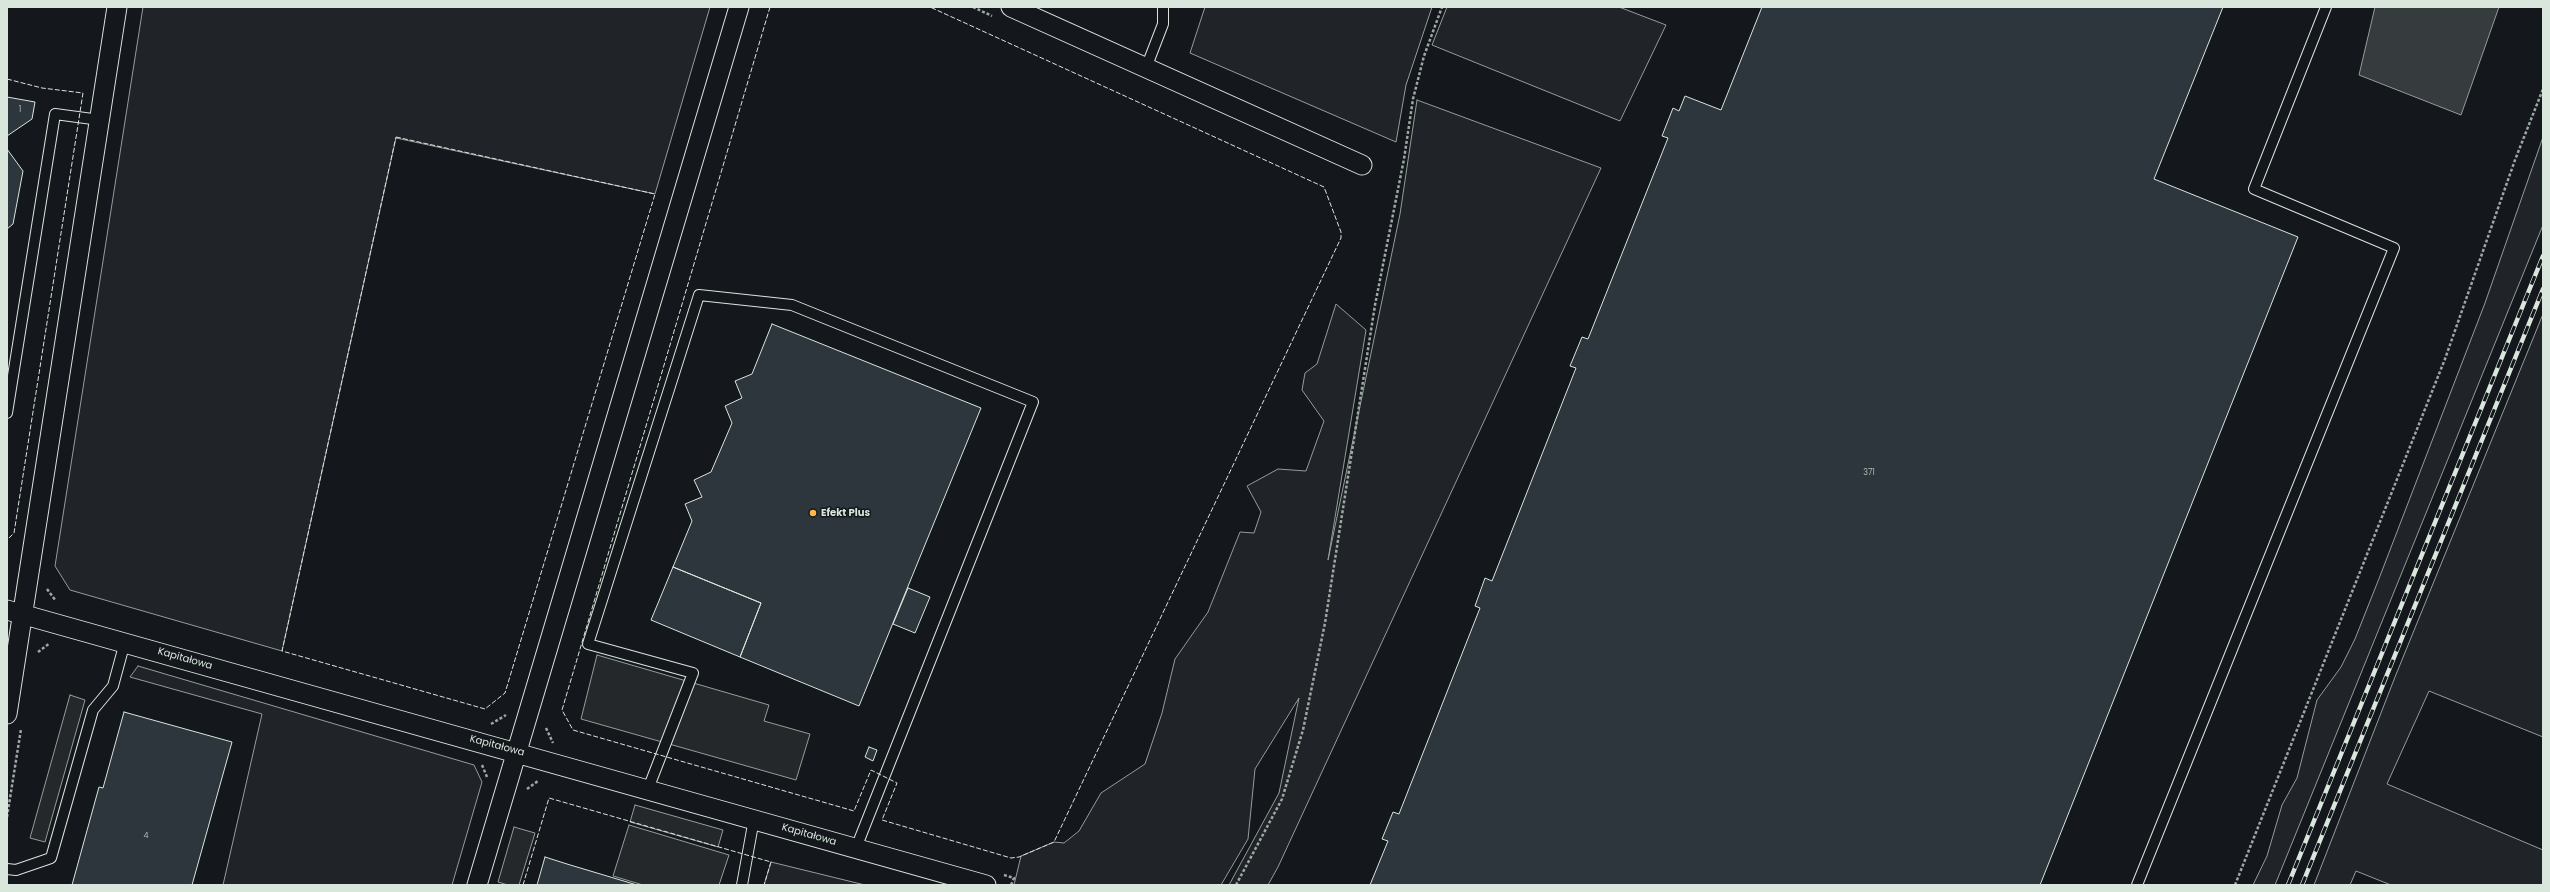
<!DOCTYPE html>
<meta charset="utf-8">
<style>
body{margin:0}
#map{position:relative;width:2550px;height:892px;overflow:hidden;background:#14181c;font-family:Poppins,sans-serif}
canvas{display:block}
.frame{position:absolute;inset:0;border:8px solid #d8e6dc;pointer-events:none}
</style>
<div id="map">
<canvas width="2550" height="892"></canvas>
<div class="frame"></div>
</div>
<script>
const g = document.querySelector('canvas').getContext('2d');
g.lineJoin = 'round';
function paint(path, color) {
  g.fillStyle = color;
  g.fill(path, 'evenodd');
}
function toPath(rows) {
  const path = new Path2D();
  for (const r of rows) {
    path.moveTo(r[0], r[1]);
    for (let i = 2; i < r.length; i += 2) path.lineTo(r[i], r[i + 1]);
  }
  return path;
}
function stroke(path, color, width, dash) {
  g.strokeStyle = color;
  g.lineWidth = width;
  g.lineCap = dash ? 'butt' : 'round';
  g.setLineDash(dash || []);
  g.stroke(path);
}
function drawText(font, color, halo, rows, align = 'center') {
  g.font = font + ' Poppins,sans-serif';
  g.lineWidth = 3;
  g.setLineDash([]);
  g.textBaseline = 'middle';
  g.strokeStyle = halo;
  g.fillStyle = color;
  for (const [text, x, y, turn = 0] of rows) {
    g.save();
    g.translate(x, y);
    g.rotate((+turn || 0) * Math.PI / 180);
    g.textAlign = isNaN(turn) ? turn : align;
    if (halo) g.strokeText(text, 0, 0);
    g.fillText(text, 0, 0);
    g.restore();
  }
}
const green = toPath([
 [143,7,710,7,655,194,396,138,282,651,70,590,55,566,143,7],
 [1205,7,1432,7,1406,85,1396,142,1190,53,1205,7],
 [1447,7,1619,7,1666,25,1620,121,1432,45,1447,7],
 [1417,100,1601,168,1278,867,1268,885,1229,885,1279,793,1299,698,1255,769,1248,839,1221,885,1014,885,1021,856,1054,842,1064,843,1079,831,1101,793,1145,764,1162,713,1175,659,1208,612,1240,532,1254,533,1261,512,1247,486,1278,469,1306,471,1324,421,1302,390,1305,373,1317,364,1336,304,1366,330,1328,560,1400,214,1417,100],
 [2543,137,2543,225,2275,885,2253,885,2267,856,2282,805,2297,778,2317,700,2341,667,2355,639,2380,576,2485,303,2543,137],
 [2543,314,2543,737,2429,691,2387,784,2543,850,2543,885,2391,885,2356,871,2350,885,2314,885,2395,677,2543,314],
 [138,666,474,765,482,782,452,885,223,885,262,714,130,677,138,666],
 [771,862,865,885,764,885,771,862]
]);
const parking = toPath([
 [597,655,769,705,764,721,810,734,796,780,581,719,597,655],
 [70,695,85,700,45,842,30,838,70,695],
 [635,805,723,830,718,847,630,822,635,805],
 [629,825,729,855,719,885,643,885,613,876,629,825],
 [514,827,535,833,519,885,508,885,498,882,514,827]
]);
const water = toPath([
 [2375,7,2499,7,2461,115,2359,75,2375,7]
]);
const building = toPath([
 [1762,7,2223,7,2154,179,2298,237,2040,885,1370,885,1388,841,1382,839,1393,812,1399,814,1480,608,1475,606,1485,578,1492,581,1576,368,1570,366,1582,337,1588,339,1668,138,1662,136,1673,108,1679,111,1685,96,1721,110,1762,7],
 [7,97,35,102,32,119,7,136,7,97],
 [7,149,23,171,13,224,7,229,7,149],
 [772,324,981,408,859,706,740,657,761,603,673,567,692,521,685,504,702,497,694,480,711,472,732,423,725,406,742,398,735,381,752,374,772,324],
 [673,567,761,603,740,657,651,620,673,567],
 [908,588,930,597,915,633,893,624,908,588],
 [124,712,232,742,192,885,72,885,99,787,103,788,124,712],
 [869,747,877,750,873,761,865,757,869,747],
 [545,857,567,864,637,885,537,885,545,857]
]);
const path = toPath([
 [973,7,992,16],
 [47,589,56,601],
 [38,652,50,643],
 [491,724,506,715],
 [546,728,553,743],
 [482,765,487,777],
 [527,789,538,781],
 [7,817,21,729],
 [1004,875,1014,878,1011,885],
 [1236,885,1282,799,1303,730,1325,623,1375,305,1404,159,1413,99,1424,56,1442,7],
 [2235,885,2445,359,2515,160,2543,89]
]);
const service = toPath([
 [1146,68,1163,24,1163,7],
 [7,413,55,114,100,120],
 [648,789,693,673,588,644,699,295,792,305,1033,402,856,848],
 [7,869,16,870,51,858,93,710,113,686,125,642],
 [742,885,754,819],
 [2137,885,2394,248,2254,189,2326,7]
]);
const minor = toPath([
 [1011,7,1362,165],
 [7,610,986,885],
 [7,714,117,7],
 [477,885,739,7]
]);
const rail = toPath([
 [2288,885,2543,256],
 [2302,885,2543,289]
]);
const fence = toPath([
 [770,7,562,710,573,730,854,811,871,770,897,783,882,820,1011,858,1019,857,1054,842,1341,238,1341,232,1324,187,930,7],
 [7,79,42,88,83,93,14,533,7,540],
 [396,137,655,194,505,693,485,709,282,651,396,137],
 [523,885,549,798,771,862,764,885]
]);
const markers = [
 [813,513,4,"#ffb74d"]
];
const numberNames = [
 ["1",20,110],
 ["371",1869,473],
 ["4",146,836]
];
const poiNames = [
 ["Efekt Plus",821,513]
];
const streetNames = [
 ["Kapitałowa",185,659,16],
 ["Kapitałowa",497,746,15],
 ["Kapitałowa",809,835,16]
];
paint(green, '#202428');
stroke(green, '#939e99', 1);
paint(parking, '#24282b');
stroke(parking, '#939e99', 1);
paint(water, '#363b3e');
stroke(water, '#939e99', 1);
paint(building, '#2c363c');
stroke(building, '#d8e6dc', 1);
stroke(service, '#d8e6dc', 12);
stroke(minor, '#d8e6dc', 21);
stroke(path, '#9da8a2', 2.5, [3, 2]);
stroke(service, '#14181c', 10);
stroke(minor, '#14181c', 19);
stroke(rail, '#d8e6dc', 4.5);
stroke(rail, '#14181c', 3, [9]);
stroke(fence, '#d8e6dc', 1, [5, 2]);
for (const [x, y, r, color] of markers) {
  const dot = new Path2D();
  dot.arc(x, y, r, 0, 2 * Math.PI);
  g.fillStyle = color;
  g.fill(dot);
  stroke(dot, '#14181c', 1.5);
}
drawText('8px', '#adbab4', null, numberNames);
drawText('bold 10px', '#d8e6dc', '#14181c', poiNames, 'left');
drawText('10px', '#d8e6dc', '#14181c', streetNames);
</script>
